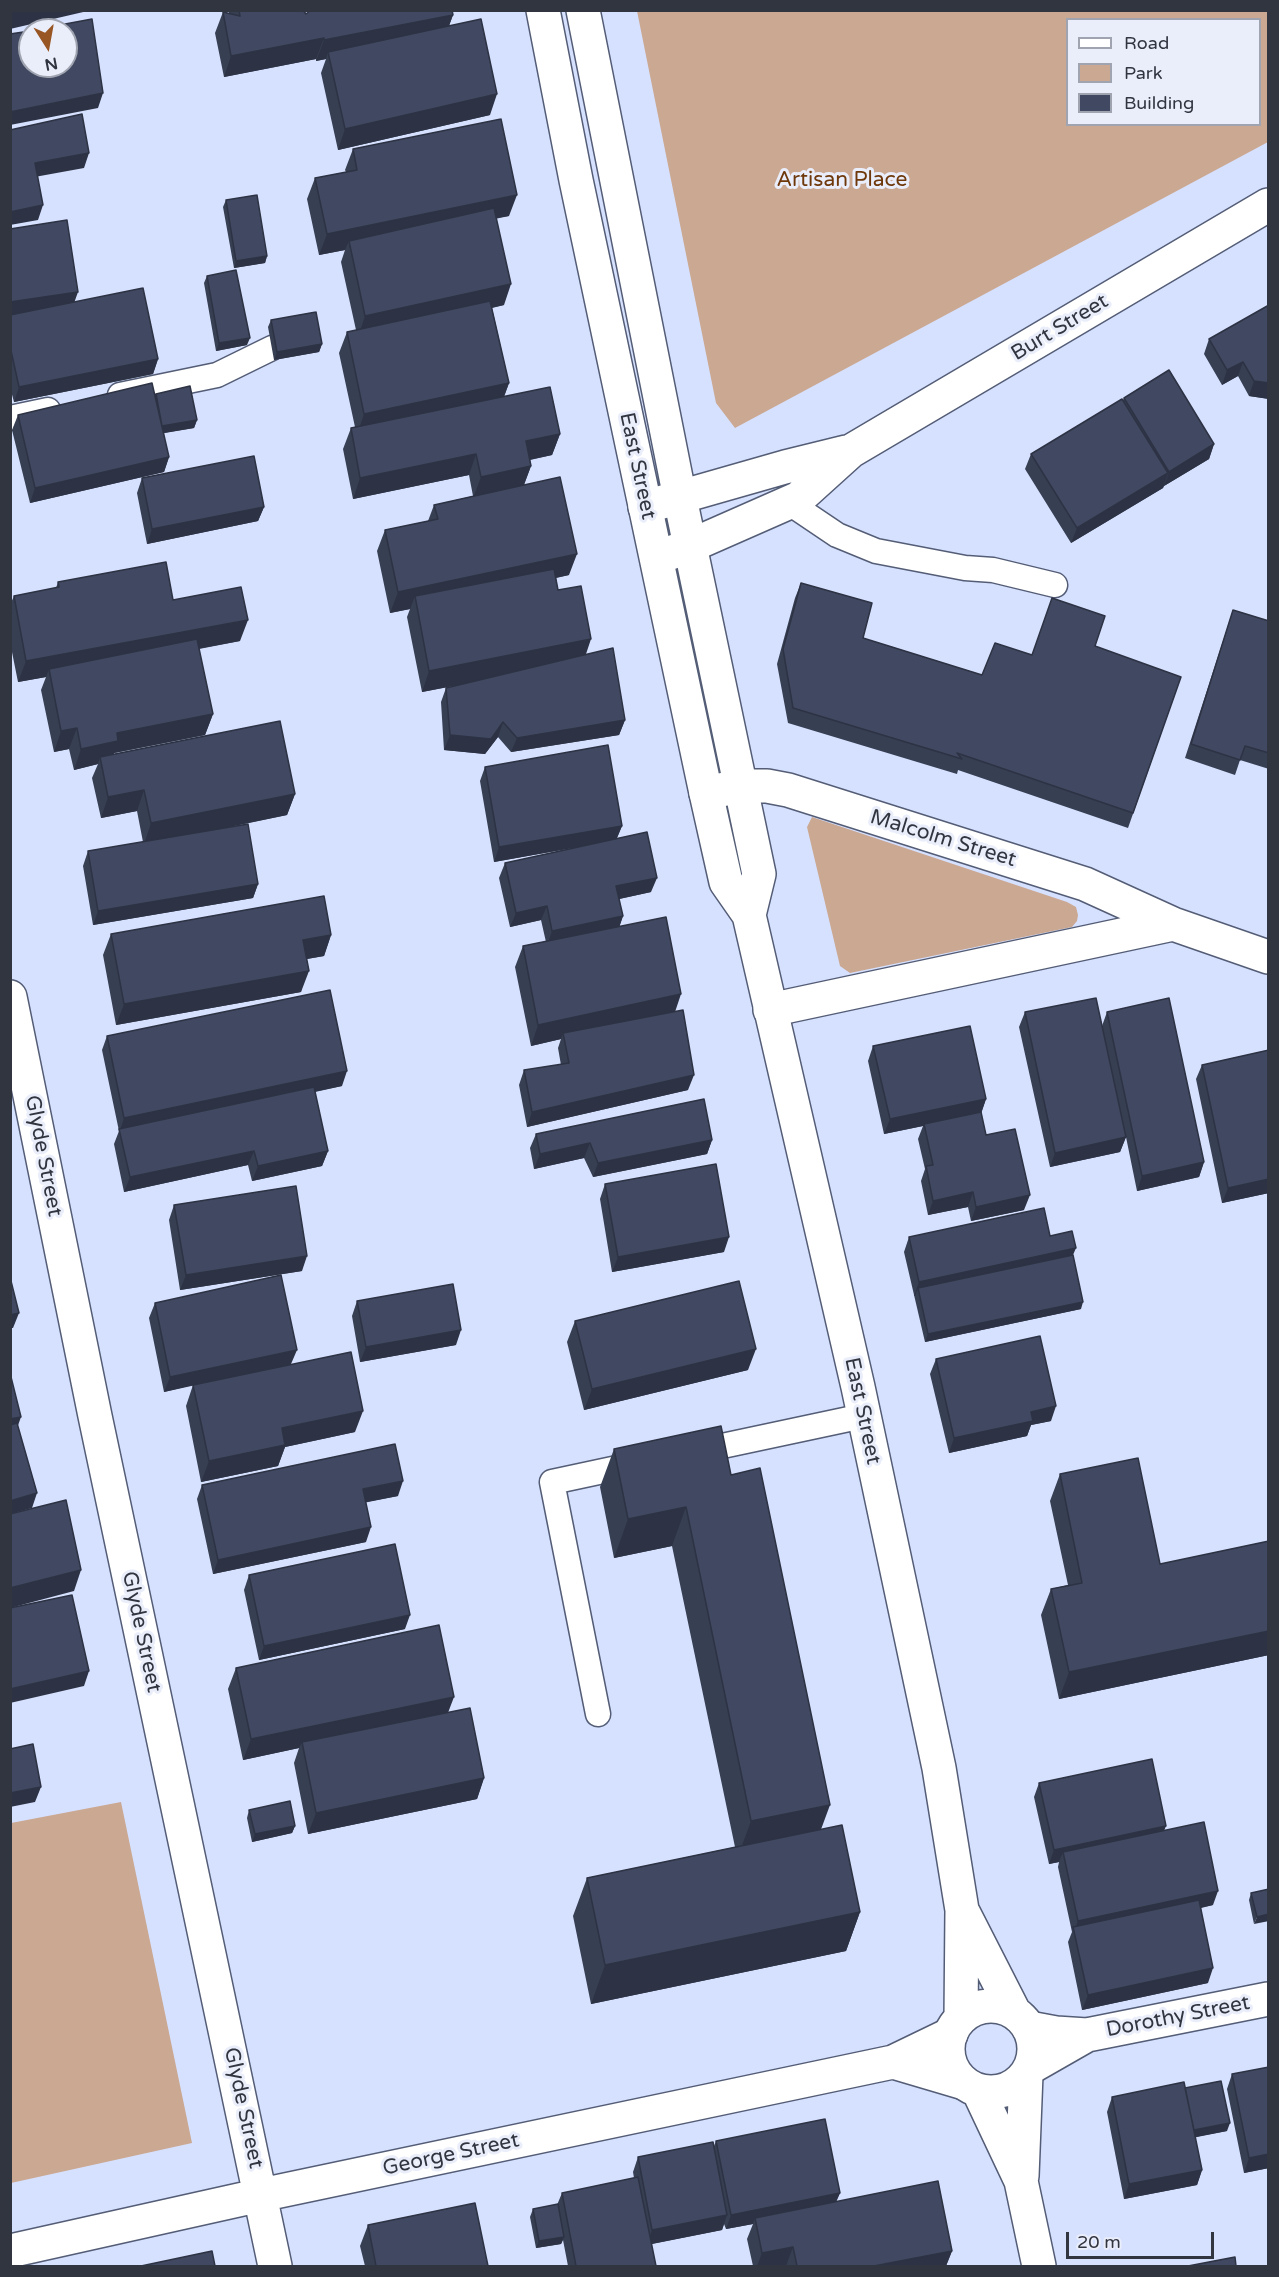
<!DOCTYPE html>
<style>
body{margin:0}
#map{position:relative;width:1279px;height:2277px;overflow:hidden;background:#d6e1ff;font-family:"Varela Round",sans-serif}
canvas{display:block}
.frame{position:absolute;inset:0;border:12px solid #313540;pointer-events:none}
.legend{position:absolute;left:1066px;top:18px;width:195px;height:108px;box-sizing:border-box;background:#eaeefb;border:2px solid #a0a4b0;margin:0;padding:8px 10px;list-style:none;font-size:18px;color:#313540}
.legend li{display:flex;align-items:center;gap:12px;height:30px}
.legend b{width:30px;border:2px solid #a0a4b0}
.north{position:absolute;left:18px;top:18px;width:60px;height:60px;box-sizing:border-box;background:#eaeefb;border:2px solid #a0a4b0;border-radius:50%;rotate:169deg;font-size:16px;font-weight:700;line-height:24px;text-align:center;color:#313540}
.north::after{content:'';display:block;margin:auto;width:21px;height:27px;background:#985624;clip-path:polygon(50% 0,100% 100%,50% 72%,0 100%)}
.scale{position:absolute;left:1066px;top:2232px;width:148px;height:27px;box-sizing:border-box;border:3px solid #313540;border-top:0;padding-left:8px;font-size:18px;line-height:21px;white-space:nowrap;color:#313540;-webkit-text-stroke:4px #eaeefb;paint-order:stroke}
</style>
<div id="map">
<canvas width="1279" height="2277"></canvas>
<div class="frame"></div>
<ul class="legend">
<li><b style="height:8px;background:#fff"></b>Road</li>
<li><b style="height:16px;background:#cba892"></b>Park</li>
<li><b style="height:16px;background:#404961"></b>Building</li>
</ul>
<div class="north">N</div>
<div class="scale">20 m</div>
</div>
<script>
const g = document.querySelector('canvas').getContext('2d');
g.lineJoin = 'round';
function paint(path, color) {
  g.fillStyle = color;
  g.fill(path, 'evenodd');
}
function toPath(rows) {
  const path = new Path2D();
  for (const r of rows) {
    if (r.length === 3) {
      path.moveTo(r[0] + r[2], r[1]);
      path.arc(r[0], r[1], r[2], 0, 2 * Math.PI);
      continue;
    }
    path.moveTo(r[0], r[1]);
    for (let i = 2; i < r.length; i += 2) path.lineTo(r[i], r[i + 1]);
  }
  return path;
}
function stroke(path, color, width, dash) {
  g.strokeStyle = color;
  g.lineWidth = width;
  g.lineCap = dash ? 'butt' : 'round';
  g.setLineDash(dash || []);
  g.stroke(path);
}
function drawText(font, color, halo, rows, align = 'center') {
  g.font = font + ' "Varela Round",sans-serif';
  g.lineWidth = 6;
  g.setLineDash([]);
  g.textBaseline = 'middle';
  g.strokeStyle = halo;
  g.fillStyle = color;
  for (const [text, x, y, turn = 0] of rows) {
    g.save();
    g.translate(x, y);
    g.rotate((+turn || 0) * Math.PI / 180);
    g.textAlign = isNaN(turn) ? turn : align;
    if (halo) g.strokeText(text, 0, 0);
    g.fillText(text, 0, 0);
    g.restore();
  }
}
const green = toPath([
 [637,11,1268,11,1268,142,735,428,716,403],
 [1068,20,1260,20,1260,124,1068,124],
 [812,817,1067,902,1076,907,1078,915,1077,921,1072,927,850,973,840,966,807,827],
 [121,1802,192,2143,11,2183,11,1823]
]);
const service = toPath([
 [120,395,217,375,272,348],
 [10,418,48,410],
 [788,502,837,535,876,551,965,568,993,570,1055,585],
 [694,1452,863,1416],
 [598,1714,552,1482,636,1464]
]);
const minor = toPath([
 [645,507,785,467,846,452],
 [665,555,699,542,799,498,851,451,1268,205],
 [706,793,740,786,767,786,788,790,1085,884,1173,924,1268,957],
 [10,997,95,1416,275,2266],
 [770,1010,1173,924],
 [1029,2028,1056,2033,1087,2035,1268,1999],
 [893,2062,964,2083],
 [1031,2067,1087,2035],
 [10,2251,261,2195,893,2062,951,2034]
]);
const tertiary = toPath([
 [543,10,576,180,706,793,726,882,749,915,858,1387,939,1768,962,1910,961,2018],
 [583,10,680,498,759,874,749,915],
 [964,1914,1014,2012],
 [991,2049,43],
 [978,2090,1021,2181,1039,2266],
 [1022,2176,1026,2074]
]);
const wall = toPath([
 [229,10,303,10,306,14,453,15,449,26,490,115,338,150,321,73,326,59,316,61,316,59,224,77,215,33,223,12,229,13],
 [353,149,509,216,496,218,504,305,492,308,509,383,504,397,560,434,552,455,530,460,531,466,524,485,569,575,556,578,558,590,586,654,625,720,619,735,511,752,498,737,485,754,444,750,441,702,446,688,459,685,422,692,407,617,410,609,390,613,377,551,385,530,428,521,434,505,473,496,469,475,353,499,343,449,351,428,355,427,339,353,347,332,356,330,341,262,345,250,319,255,307,199,315,178,346,172,345,170],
 [226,200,267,256,265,263,234,268,223,207],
 [10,229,74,302,158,359,153,374,14,402,10,387],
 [207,276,247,345,216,351,204,283],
 [1269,305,1269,399,1249,396,1238,376,1222,385,1204,354,1209,339],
 [271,320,322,344,319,352,274,360,268,327],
 [156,394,197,420,194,428,163,433,169,457,164,472,30,503,12,430,18,415,155,396],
 [1124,398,1214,444,1209,459,1164,486,1163,488,1071,543,1025,469,1031,454,1123,400],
 [142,478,264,507,258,521,147,544,137,493],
 [58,582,173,600,240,641,199,649,213,714,205,735,114,753,113,755,295,794,287,815,211,831,258,884,253,898,93,925,83,866,88,851,143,842,137,811,101,818,92,778,98,764,74,770,69,749,54,752,41,690,46,677,18,682,10,642,10,605,14,596,56,588],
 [801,583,863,638,982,675,1032,655,1181,677,1128,828,958,770,957,774,788,723,777,664,795,598],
 [1233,610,1269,621,1269,769,1240,760,1235,775,1185,758],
 [485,767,622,826,617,838,651,892,619,899,623,916,619,927,675,1012,688,1090,527,1127,519,1085,524,1070,561,1065,558,1048,561,1039,531,1046,515,967,523,946,546,942,541,920,510,927,499,878,505,863,579,847,494,862,480,781],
 [111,934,331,935,324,956,307,959,301,992,116,1025,103,955],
 [1025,1012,1102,1026,1107,1012,1204,1162,1199,1177,1137,1191,1126,1137,1120,1152,1050,1167,1019,1027],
 [107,1036,342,1086,315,1092,328,1151,322,1166,252,1181,248,1165,124,1192,114,1144,119,1131,102,1050],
 [873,1046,986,1099,981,1113,986,1135,1024,1210,971,1221,968,1207,928,1215,921,1181,925,1169,918,1139,923,1126,884,1134,868,1061],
 [1269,1050,1269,1193,1222,1203,1196,1079,1202,1065],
 [536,1134,712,1140,707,1154,593,1177,584,1158,534,1169,530,1148],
 [605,1184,724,1252,612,1272,600,1199],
 [174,1205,302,1271,180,1290,169,1220],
 [1050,1236,1073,1255,1081,1309,925,1342,904,1252,909,1237],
 [357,1301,456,1345,360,1362,352,1316],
 [155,1303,291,1364,355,1432,285,1447,278,1466,201,1482,186,1406,193,1385,164,1392,149,1318],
 [575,1321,748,1370,584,1410,567,1342],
 [936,1359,1051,1421,1031,1425,1027,1436,949,1453,930,1374],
 [614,1449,731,1475,821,1829,860,1912,846,1951,591,2004,573,1916,587,1878,735,1847,672,1546,614,1558,600,1487],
 [1060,1474,1160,1564,1269,1541,1269,1655,1059,1699,1041,1615,1051,1589,1068,1585,1050,1501],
 [202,1485,398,1496,366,1502,366,1542,213,1574,197,1499],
 [249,1575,405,1629,259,1660,244,1590],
 [236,1668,448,1713,484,1778,477,1799,308,1834,294,1763,299,1748,243,1760,228,1689],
 [1039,1783,1164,1831,1213,1905,1201,1908,1208,1983,1082,2010,1068,1942,1072,1932,1058,1867,1059,1862,1049,1864,1034,1797],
 [249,1810,295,1826,292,1833,252,1842,247,1818],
 [1269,1889,1254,1924,1249,1900,1251,1893],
 [1232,2074,1269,2168,1244,2173,1227,2089],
 [1185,2088,1227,2131,1195,2137,1202,2170,1197,2185,1124,2199,1107,2112,1112,2097],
 [716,2141,840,2193,836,2201,952,2251,946,2266,753,2266,747,2239,753,2224,726,2229,724,2224,722,2230,651,2244,656,2266,568,2266,563,2240,561,2244,536,2248,530,2217,533,2209,557,2205,562,2193,634,2178,633,2172,638,2157,714,2146],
 [368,2225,488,2266,365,2266,360,2246]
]);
const shadedWall = toPath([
 [10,10,92,10,10,29],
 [453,15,445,36,328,52,326,59,316,61,324,40],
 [324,38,316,59,224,77,231,56],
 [103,93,98,108,10,125,10,112],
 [497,94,490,115,338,150,345,129],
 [89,153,84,168,29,178,35,163],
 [517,195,509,216,350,249,349,241,345,250,319,255,327,234],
 [43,205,38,220,10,225,10,212],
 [267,256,265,263,234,268,236,261],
 [511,284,504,305,358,337,365,316],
 [78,292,73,306,10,316,10,302],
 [250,338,247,345,216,351,219,343],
 [322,344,319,352,274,360,277,352],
 [158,359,153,374,14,402,19,387],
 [1243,362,1238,376,1222,385,1227,370],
 [1254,381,1269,383,1269,399,1249,396],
 [509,383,501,404,357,435,364,414],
 [197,420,194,428,159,434,162,426],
 [560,434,552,455,519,462,526,441],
 [1214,444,1209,459,1164,486,1169,472],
 [476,454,469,475,353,499,360,478],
 [169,457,164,472,30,503,35,488],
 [531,466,523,487,473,498,481,477],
 [1168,473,1163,488,1071,543,1077,528],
 [264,507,258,521,147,544,152,529],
 [577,554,569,575,417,607,415,596,410,609,390,613,398,592],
 [248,620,240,641,50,676,49,669,46,677,18,682,26,661],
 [591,639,584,660,422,692,429,671],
 [213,714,205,735,114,753,111,762,100,757,98,764,74,770,81,749,117,733],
 [625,720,619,735,511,752,517,738],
 [503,722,498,737,485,754,444,750,450,735],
 [77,728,69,749,54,752,61,731],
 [144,790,137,811,101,818,108,797],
 [295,794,287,815,144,844,151,823],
 [622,826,616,840,494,862,499,847],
 [657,878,651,892,610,901,616,886],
 [258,884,253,898,93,925,98,911],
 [547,906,541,920,510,927,516,913],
 [623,916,618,931,547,946,552,931],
 [331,935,324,956,295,961,303,940],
 [309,971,301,992,116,1025,124,1004],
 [681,994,674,1015,563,1033,561,1039,531,1046,538,1025],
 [347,1071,342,1086,120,1132,120,1131,124,1118],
 [694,1075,688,1090,527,1127,532,1112],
 [986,1099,981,1114,884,1134,890,1119],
 [1126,1137,1120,1152,1050,1167,1055,1153],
 [712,1140,707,1154,593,1177,598,1163],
 [590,1143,584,1158,534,1169,540,1154],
 [254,1151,248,1165,124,1192,130,1177],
 [328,1151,322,1166,252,1181,258,1166],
 [1204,1162,1199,1177,1137,1191,1142,1176],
 [1269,1179,1269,1193,1222,1203,1228,1188],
 [973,1192,968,1207,928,1215,933,1201],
 [1030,1195,1024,1210,971,1221,976,1207],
 [729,1237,724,1252,612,1272,618,1257],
 [1076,1248,1070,1262,918,1288,915,1296,914,1296,919,1282],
 [307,1256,302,1271,180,1290,186,1275],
 [1083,1302,1081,1309,925,1342,928,1334],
 [19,1313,13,1328,10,1328,10,1315],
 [461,1330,456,1345,360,1362,366,1347],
 [756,1349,748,1370,584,1410,592,1389],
 [297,1350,291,1364,164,1392,170,1377],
 [1056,1406,1051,1421,1031,1425,1027,1436,949,1453,954,1438,1031,1412],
 [363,1411,355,1432,285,1447,278,1466,201,1482,209,1461,282,1428],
 [21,1417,16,1431,10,1433,10,1419],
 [403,1481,398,1496,358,1504,363,1489],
 [37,1493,32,1508,10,1514,10,1501],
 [686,1507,672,1546,614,1558,628,1519],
 [371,1527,366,1542,213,1574,218,1560],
 [81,1570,74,1591,10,1608,10,1588],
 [410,1615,405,1629,259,1660,264,1646],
 [1269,1631,1269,1655,1059,1699,1069,1672],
 [89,1671,84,1686,10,1703,10,1689],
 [454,1697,446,1718,302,1742,299,1748,243,1760,251,1739],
 [484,1778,477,1799,308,1834,316,1813],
 [41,1787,35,1802,10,1807,10,1793],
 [830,1805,816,1843,737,1859,751,1821],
 [295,1826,292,1833,252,1842,255,1834],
 [1166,1826,1160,1841,1063,1852,1059,1862,1049,1864,1054,1850],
 [1218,1891,1213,1905,1075,1935,1074,1931,1078,1921],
 [860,1912,846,1951,591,2004,605,1965],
 [1269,1914,1269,1921,1254,1924,1257,1917],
 [1213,1968,1208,1983,1082,2010,1088,1995],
 [1230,2123,1227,2131,1187,2139,1190,2131],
 [1269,2154,1269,2168,1244,2173,1249,2158],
 [1202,2170,1197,2185,1124,2199,1129,2184],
 [840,2193,834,2207,755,2218,753,2224,726,2229,731,2215],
 [727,2215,722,2230,647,2245,652,2230],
 [564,2237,561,2244,536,2248,539,2241],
 [793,2247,786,2266,757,2266,762,2253],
 [952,2251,946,2266,874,2266]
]);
const building = toPath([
 [239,10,303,10,306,14,311,10,452,10,453,15,324,40,324,38,231,56,223,12,240,16,239,10],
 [92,19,103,93,10,112,10,34,30,31,30,66,66,66,66,30,33,30,92,19],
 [481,19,497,94,345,129,328,52,481,19],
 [82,114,89,153,35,163,43,205,10,212,10,130,82,114],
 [501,119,517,195,327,234,315,178,357,170,353,149,501,119],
 [257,195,267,256,236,261,226,200,257,195],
 [494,208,511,284,365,316,349,241,494,208],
 [67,220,78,292,10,302,10,229,67,220],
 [236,270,250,338,219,343,207,276,236,270],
 [143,288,158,359,19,387,10,346,10,315,143,288],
 [490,301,509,383,364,414,347,332,490,301],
 [1269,305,1269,383,1254,381,1243,362,1227,370,1209,339,1269,305],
 [316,312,322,344,277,352,271,320,316,312],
 [1169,370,1214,444,1169,472,1124,398,1169,370],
 [152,383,169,457,35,488,18,415,152,383],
 [190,386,197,420,162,426,156,394,190,386],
 [550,387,560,434,526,441,531,466,481,477,476,454,360,478,351,428,550,387],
 [1122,399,1168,473,1077,528,1031,454,1122,399],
 [254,456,264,507,152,529,142,478,254,456],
 [560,477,577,554,398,592,385,530,438,519,434,505,560,477],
 [166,562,173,600,241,587,248,620,26,661,14,596,59,587,58,582,166,562],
 [554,569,558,590,581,586,591,639,429,671,415,596,554,569],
 [801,583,872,603,863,638,982,675,995,643,1032,655,1052,598,1105,616,1095,646,1181,677,1133,813,957,753,962,759,793,708,783,649,801,583],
 [1233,610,1269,621,1269,753,1245,746,1240,760,1191,744,1233,610],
 [197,639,213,714,117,733,118,741,81,749,77,728,61,731,49,669,197,639],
 [613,648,625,720,517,738,503,722,491,739,450,735,446,688,613,648],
 [280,721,295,794,151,823,144,790,108,797,100,757,280,721],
 [608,745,622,826,499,847,485,767,608,745],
 [248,824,258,884,98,911,88,851,248,824],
 [647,832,657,878,616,886,623,916,552,931,547,906,516,913,505,863,647,832],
 [324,896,331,935,303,940,309,971,124,1004,111,934,324,896],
 [666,917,681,994,538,1025,523,946,666,917],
 [330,990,347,1071,124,1118,107,1036,330,990],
 [1096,998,1126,1137,1055,1153,1025,1012,1096,998],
 [1169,998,1204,1162,1142,1176,1107,1012,1169,998],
 [683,1010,694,1075,532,1112,524,1070,569,1063,563,1033,683,1010],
 [970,1026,986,1099,890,1119,873,1046,970,1026],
 [1269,1050,1269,1179,1228,1188,1202,1065,1269,1050],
 [314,1087,328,1151,258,1166,254,1151,130,1177,119,1129,314,1087],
 [704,1099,712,1140,598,1163,590,1143,540,1154,536,1134,704,1099],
 [981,1112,986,1135,1015,1129,1030,1195,976,1207,973,1192,933,1201,926,1166,933,1165,924,1124,981,1112],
 [716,1164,729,1237,618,1257,605,1184,716,1164],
 [296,1186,307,1256,186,1275,174,1205,296,1186],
 [1044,1208,1050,1236,1072,1231,1076,1248,919,1282,909,1237,1044,1208],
 [1073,1255,1083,1302,928,1334,918,1288,1073,1255],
 [281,1275,297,1350,170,1377,155,1303,281,1275],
 [10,1277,19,1313,10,1315,10,1277],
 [739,1281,756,1349,592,1389,575,1321,739,1281],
 [453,1284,461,1330,366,1347,357,1301,453,1284],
 [1040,1336,1056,1406,1031,1412,1033,1421,954,1438,936,1359,1040,1336],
 [351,1352,363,1411,282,1428,285,1445,209,1461,193,1385,351,1352],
 [10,1373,21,1417,10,1419,10,1373],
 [17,1423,37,1493,10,1501,10,1425,17,1423],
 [721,1426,731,1475,760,1468,830,1805,751,1821,686,1507,628,1519,614,1449,721,1426],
 [395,1444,403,1481,363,1489,371,1527,218,1560,202,1485,395,1444],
 [1138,1458,1160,1564,1269,1541,1269,1631,1069,1672,1051,1589,1082,1583,1060,1474,1138,1458],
 [66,1500,81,1570,10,1588,10,1514,66,1500],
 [395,1544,410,1615,264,1646,249,1575,395,1544],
 [72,1595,89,1671,10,1689,10,1608,72,1595],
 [439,1625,454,1697,251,1739,236,1668,439,1625],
 [470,1708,484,1778,316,1813,302,1742,470,1708],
 [33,1744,41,1787,10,1793,10,1749,33,1744],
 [1152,1759,1166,1826,1054,1850,1039,1783,1152,1759],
 [290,1801,295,1826,255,1834,249,1810,290,1801],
 [1204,1822,1218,1891,1078,1921,1063,1852,1204,1822],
 [842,1825,860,1912,605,1965,587,1878,842,1825],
 [1269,1889,1269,1914,1257,1917,1251,1893,1269,1889],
 [1199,1900,1213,1968,1088,1995,1073,1927,1199,1900],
 [1269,2067,1269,2154,1249,2158,1232,2074,1269,2067],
 [1221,2081,1230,2123,1194,2130,1185,2088,1221,2081],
 [1184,2082,1202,2170,1129,2184,1112,2097,1184,2082],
 [825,2119,840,2193,731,2215,716,2141,825,2119],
 [713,2142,727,2215,652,2230,638,2157,713,2142],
 [638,2177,656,2266,576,2266,562,2193,638,2177],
 [938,2181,952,2251,874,2266,797,2266,793,2247,762,2253,755,2218,938,2181],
 [475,2203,488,2266,376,2266,368,2225,475,2203],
 [558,2204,564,2237,539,2241,533,2209,558,2204],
 [212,2251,215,2266,141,2266,212,2251],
 [1235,2257,1236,2266,1188,2266,1235,2257]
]);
const parkNames = [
 ["Artisan Place",842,180]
];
const streetNames = [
 ["Burt Street",1060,328,-31],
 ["East Street",637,466,78],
 ["Malcolm Street",943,839,17],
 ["Glyde Street",43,1156,79],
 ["East Street",862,1411,78],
 ["Glyde Street",141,1632,78],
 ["Dorothy Street",1178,2017,-11],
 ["Glyde Street",243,2108,78],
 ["George Street",451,2155,-12]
];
paint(green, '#cba892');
stroke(service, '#545d76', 27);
stroke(minor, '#545d76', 36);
stroke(tertiary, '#545d76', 36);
stroke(service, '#fff', 24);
stroke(minor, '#fff', 33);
stroke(tertiary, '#fff', 33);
paint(wall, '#373f53');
paint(shadedWall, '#2d3344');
paint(building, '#404961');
stroke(building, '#2d3344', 1.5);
drawText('21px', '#6e380b', '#eaeefb', parkNames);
drawText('21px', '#313540', '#eaeefb', streetNames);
</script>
